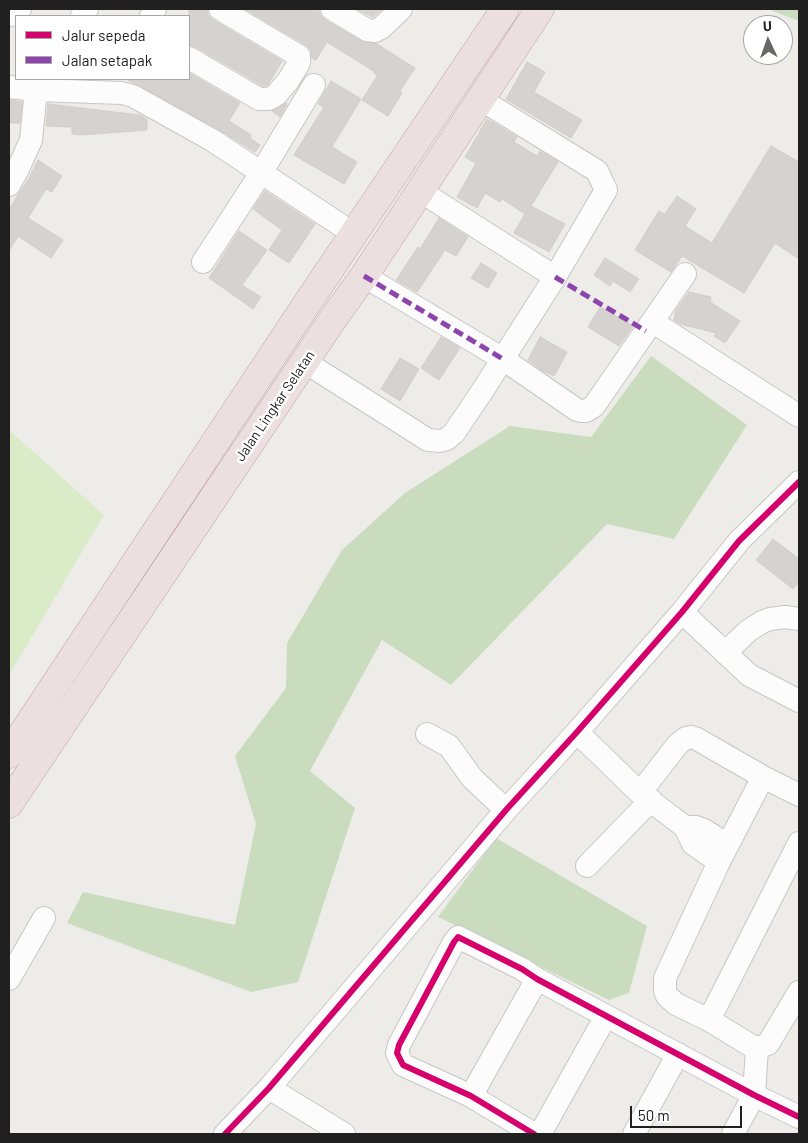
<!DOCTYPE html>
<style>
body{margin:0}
#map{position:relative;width:808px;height:1143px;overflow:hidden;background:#eeece8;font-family:Barlow,sans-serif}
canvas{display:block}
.frame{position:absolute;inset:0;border:10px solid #202020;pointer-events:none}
.legend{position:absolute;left:15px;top:15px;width:175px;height:65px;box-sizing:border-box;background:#fff;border:1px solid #a6a6a6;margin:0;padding:6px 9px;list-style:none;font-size:15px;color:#202020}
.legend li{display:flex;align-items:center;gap:10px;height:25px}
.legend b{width:25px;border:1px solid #a6a6a6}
.north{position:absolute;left:743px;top:15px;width:50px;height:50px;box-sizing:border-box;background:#fff;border:1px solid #a6a6a6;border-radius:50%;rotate:357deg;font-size:14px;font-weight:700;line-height:20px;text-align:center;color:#202020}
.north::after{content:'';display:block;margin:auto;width:18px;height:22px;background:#686766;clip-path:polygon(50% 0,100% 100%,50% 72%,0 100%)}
.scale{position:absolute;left:630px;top:1106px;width:112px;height:22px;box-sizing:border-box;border:2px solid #202020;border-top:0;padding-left:6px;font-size:15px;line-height:18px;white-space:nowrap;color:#202020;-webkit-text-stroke:4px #fff;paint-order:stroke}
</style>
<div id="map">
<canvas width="808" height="1143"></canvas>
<div class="frame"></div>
<ul class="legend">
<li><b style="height:6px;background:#d6006c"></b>Jalur sepeda</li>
<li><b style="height:6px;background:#8e44ad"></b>Jalan setapak</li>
</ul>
<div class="north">U</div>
<div class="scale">50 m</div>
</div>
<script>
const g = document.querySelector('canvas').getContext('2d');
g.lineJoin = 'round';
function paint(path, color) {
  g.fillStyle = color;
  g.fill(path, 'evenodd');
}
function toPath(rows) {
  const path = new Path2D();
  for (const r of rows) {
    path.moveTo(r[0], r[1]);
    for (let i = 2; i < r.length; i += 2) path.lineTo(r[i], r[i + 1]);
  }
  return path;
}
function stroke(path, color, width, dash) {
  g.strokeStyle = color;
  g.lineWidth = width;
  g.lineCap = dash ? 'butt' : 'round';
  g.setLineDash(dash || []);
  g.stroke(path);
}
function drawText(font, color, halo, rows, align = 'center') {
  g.font = font + ' Barlow,sans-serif';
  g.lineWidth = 5;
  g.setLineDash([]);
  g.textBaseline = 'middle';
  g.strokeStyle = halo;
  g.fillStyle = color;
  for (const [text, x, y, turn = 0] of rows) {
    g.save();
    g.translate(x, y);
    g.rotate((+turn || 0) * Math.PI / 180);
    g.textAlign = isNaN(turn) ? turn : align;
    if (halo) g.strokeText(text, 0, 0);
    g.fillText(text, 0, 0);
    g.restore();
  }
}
const grass = toPath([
 [9,430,104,515,9,675]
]);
const forest = toPath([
 [768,9,799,9,799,21],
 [651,356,747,425,674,539,607,524,451,685,382,640,310,771,355,808,298,982,251,992,67,923,83,892,235,925,256,824,235,756,286,688,287,643,342,550,405,493,510,426,591,437],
 [496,838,647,926,629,993,609,1000,438,917]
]);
const building = toPath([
 [189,9,207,9,208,15,213,20,282,61,268,85,263,86,196,47,189,45,189,9],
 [245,9,318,9,321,16,325,20,361,41,377,44,415,68,400,91,402,93,388,116,362,100,377,76,374,73,375,72,327,42,316,60,312,58,311,50,306,45,245,9],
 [357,9,382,9,373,17,357,9],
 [527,62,545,72,534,92,582,120,571,138,506,99,527,62],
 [189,73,240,103,229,121,251,135,250,138,260,145,255,152,218,129,126,79,189,79,189,73],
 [331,81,361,99,332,147,357,162,344,184,294,155,324,107,318,104,331,81],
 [9,100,22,102,20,123,9,123,9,100],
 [286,103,287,104,280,117,272,111,286,103],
 [48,104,140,115,147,119,147,130,82,135,72,134,72,127,46,126,48,104],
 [487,119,517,137,514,142,537,156,540,151,558,162,531,206,565,224,549,252,514,233,525,214,502,199,500,202,485,193,477,208,457,197,476,163,465,157,487,119],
 [771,146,799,162,799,259,775,243,744,293,682,256,671,272,635,250,659,211,665,214,677,196,696,209,685,226,712,243,771,146],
 [38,160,62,176,52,192,46,189,28,218,63,240,51,258,18,236,9,251,9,209,29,178,38,160],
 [265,191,315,224,289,263,269,250,282,230,253,209,265,191],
 [439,218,468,237,456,256,445,250,417,292,396,280,418,247,420,249,439,218],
 [239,231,267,250,242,285,261,297,253,309,209,278,239,231],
 [605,258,639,279,630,292,613,281,610,286,594,275,605,258],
 [481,263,497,273,488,288,471,278,481,263],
 [689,292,711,297,710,302,740,321,725,343,714,336,716,333,680,324,674,320,676,310,689,292],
 [600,307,633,326,619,346,588,327,600,307],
 [441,337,460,348,439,380,421,368,441,337],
 [540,337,567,352,554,376,543,371,528,360,540,337],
 [400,358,419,369,400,401,381,389,400,358],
 [773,539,799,559,799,582,793,589,756,560,773,539]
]);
const minor = toPath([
 [332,9,367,30,375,31,381,28,401,9],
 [9,15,17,14,20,9],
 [82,16,87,9],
 [151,16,155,9],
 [189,58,259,99,269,99,276,95,288,81,299,63,299,56,220,9],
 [9,87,36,90,122,93,133,96,212,140,354,234],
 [9,185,18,169,31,140,36,90,43,79],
 [420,191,555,277],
 [203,262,261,173,314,85],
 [364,276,503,359,577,410,582,411,586,411,594,406,685,274],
 [653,322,799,416],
 [305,362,428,440,440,441,447,439,454,433,481,393,555,277,606,190,597,171,480,99],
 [682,612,749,675,799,701],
 [725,653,748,631,762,622,770,619,785,617,799,619],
 [577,732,640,793,685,827,693,844,719,862],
 [427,734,449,746,472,778,506,810],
 [763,777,719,862,665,978,665,991,667,996,676,1004,709,1020,750,1045,757,1048,768,1044,799,992],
 [640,793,678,744,686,738,691,737,697,739,763,777,799,795],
 [685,827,696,827,704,830,728,845],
 [587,866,651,800],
 [9,979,44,918],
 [709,1020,799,843],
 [269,1088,344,1134],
 [471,1096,537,979],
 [225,1134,269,1088,506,810,577,732,682,612,739,541,799,482],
 [534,1134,471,1096,403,1065,397,1053,399,1045,454,942,458,937,522,969,537,979,754,1095,799,1117],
 [540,1134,606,1016],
 [634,1134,678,1054],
 [733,1134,754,1095,757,1048]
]);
const highway = toPath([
 [9,754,308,302,505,9],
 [9,804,335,316,364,276,540,9]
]);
const quiet = toPath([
 [364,276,503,359],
 [555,277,646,331]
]);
const cycleway = toPath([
 [225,1134,269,1088,506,810,577,732,682,612,739,541,799,482],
 [534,1134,471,1096,403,1065,397,1053,399,1045,454,942,458,937,522,969,537,979,754,1095,799,1117]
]);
const streetNames = [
 ["Jalan Lingkar Selatan",275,406,-56]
];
paint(grass, '#daebc8');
paint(forest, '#c9dcbe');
paint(building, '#d5d2cf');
stroke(building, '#d1cec9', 1);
stroke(minor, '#c7c6c4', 24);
stroke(highway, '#c3a0a9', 29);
stroke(minor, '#fcfcfc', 22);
stroke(highway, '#ebdfe0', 28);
stroke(quiet, '#8e44ad', 5, [10, 5]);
stroke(cycleway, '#d6006c', 6);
drawText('14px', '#202020', '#fff', streetNames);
</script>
